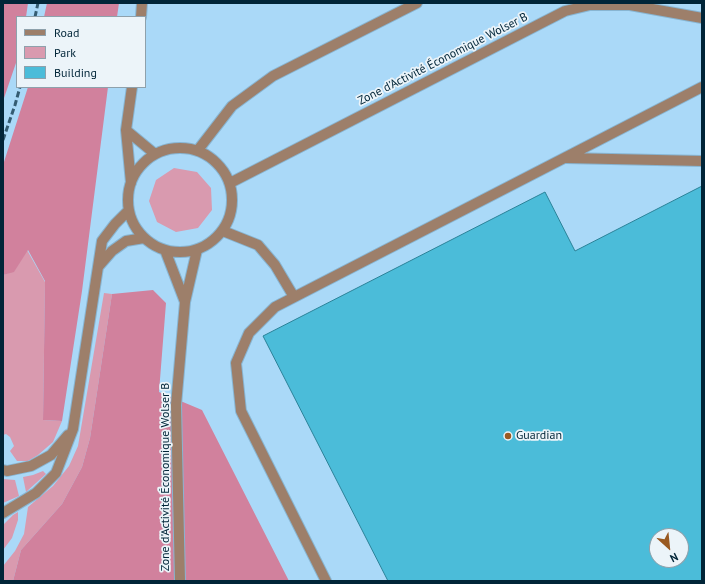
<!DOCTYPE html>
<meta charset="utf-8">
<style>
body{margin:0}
#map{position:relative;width:705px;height:584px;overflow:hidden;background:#aad9f8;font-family:"PT Sans",sans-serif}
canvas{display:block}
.frame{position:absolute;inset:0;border:4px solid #012538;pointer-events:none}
.legend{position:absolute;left:16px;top:16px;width:130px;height:72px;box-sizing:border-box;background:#ecf4f9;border:1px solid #8ea1ac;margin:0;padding:5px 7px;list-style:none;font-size:12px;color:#012538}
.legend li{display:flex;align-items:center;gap:8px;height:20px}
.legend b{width:20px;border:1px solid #8ea1ac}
.north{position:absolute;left:649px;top:528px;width:40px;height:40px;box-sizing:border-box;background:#ecf4f9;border:1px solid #8ea1ac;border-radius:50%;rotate:153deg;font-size:11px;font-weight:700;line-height:16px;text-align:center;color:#012538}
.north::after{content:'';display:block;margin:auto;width:14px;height:18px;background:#995a22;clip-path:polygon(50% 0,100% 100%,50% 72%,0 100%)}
</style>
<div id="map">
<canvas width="705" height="584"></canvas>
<div class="frame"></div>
<ul class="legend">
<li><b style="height:5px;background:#9d7f6a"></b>Road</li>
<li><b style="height:11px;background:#d99aaf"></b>Park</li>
<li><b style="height:11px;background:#4bbcd9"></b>Building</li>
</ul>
<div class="north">N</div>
</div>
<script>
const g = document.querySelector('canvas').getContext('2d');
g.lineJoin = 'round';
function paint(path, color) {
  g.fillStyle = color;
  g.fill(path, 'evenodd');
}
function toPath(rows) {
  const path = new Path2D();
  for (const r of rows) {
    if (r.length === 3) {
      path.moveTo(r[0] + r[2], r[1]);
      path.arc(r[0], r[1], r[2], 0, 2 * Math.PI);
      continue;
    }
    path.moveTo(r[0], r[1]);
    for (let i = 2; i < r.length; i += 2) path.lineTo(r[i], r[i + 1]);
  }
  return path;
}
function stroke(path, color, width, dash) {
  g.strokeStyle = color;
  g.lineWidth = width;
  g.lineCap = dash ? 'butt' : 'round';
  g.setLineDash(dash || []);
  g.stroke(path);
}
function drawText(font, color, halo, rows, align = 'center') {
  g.font = font + ' "PT Sans",sans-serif';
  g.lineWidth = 3.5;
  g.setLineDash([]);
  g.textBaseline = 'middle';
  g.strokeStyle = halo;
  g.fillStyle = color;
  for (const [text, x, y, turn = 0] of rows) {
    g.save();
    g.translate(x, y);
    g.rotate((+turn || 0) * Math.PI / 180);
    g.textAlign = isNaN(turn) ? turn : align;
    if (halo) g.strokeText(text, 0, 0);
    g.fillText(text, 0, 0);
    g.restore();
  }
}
const green = toPath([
 [174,168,197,172,211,188,212,210,198,228,176,232,157,222,149,201,156,180],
 [27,250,45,282,43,420,62,421,53,442,38,455,28,461,17,461,10,451,14,446,10,437,6,434,3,435,3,275,14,271],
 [104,293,112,294,90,438,82,467,62,504,21,550,13,581,3,581,3,566,15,551,24,534,28,507,53,486,69,466,78,446],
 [43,471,46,474,26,492,23,477,33,475],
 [3,479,15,480,19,496,3,503],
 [18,512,18,520,12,538,3,550,3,525,13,515]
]);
const forest = toPath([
 [3,3,28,3,26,17,17,17,17,60,3,101],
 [47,3,119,3,117,17,44,17],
 [28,87,108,87,82,291,62,421,43,420,45,281,28,250,14,272,3,275,3,165],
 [153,290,166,303,159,392,202,410,289,581,13,581,21,550,62,504,82,467,90,438,112,294]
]);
const building = toPath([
 [702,186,702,581,388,581,263,336,545,192,575,251,702,186],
 [657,536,681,536,681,560,657,560,657,536]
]);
const minor = toPath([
 [141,17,142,3],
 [126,130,155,154],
 [180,200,52],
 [198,150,232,106,273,76,417,3],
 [566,158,702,161],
 [131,183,126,130,132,87],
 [230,183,565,11,590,5,630,5,702,18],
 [223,231,258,245,275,265,294,297],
 [165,250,185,302],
 [98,267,112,251,126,241,144,238],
 [3,470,7,471,31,466,51,455,68,435],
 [3,513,36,493,56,473,73,429,102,241,115,224,129,210],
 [180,581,176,405,185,302,197,250],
 [326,581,241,411,236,363,249,333,275,307,702,87]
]);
const rail = toPath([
 [35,17,38,3],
 [3,140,15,105,20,87]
]);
const markers = [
 [508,436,4,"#995a22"]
];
const streetNames = [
 ["Zone d'Activité Économique Wolser B",443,59,-27],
 ["Zone d'Activité Économique Wolser B",166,477,-90]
];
const poiNames = [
 ["Guardian",516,436]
];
paint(green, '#d99aaf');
paint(forest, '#d1819d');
paint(building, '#4bbcd9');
stroke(building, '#2b8298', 1);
stroke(minor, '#88b5d2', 12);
stroke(minor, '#9d7f6a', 10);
stroke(rail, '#345c72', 3, [6, 3]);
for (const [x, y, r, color] of markers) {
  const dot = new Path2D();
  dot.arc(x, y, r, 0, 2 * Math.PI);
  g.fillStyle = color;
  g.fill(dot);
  stroke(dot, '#ecf4f9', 1.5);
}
drawText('12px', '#012538', '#ecf4f9', streetNames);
drawText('12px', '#012538', '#ecf4f9', poiNames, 'left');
</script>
